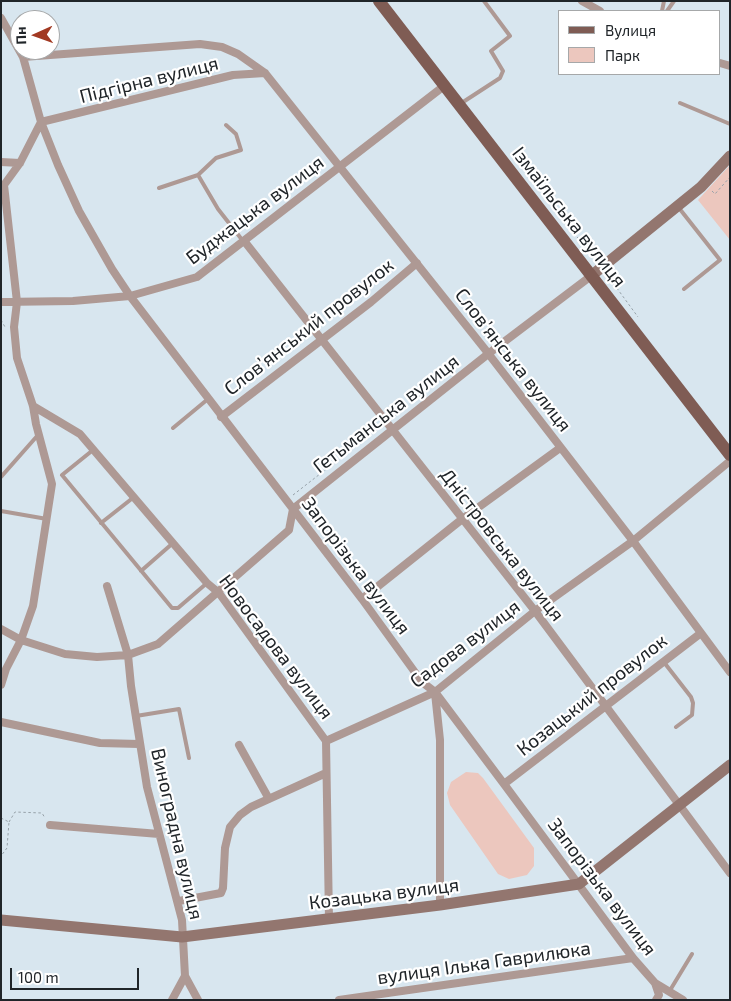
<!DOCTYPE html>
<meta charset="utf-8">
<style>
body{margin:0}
#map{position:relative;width:731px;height:1001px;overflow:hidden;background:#d8e6ef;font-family:"Exo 2",sans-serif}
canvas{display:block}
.frame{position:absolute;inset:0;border:2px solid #202529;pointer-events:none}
.legend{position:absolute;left:558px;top:10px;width:162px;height:65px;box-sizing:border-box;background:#fff;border:1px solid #a6a8a9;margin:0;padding:6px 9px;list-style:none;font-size:15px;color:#202529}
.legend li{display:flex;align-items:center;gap:10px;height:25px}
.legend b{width:25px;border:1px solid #a6a8a9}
.north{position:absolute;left:10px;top:10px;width:50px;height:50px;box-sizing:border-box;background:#fff;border:1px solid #a6a8a9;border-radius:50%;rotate:268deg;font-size:14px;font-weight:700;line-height:20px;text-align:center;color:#202529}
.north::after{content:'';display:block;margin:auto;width:18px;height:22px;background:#a23922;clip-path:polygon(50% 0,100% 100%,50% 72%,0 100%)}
.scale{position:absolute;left:10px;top:968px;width:129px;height:22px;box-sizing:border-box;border:2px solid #202529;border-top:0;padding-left:6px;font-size:15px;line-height:18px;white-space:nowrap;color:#202529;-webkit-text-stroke:4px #fff;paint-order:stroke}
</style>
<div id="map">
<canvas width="731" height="1001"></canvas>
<div class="frame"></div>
<ul class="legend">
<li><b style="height:6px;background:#7f5c54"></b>Вулиця</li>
<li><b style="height:14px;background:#ecc7be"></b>Парк</li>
</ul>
<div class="north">Пн</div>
<div class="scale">100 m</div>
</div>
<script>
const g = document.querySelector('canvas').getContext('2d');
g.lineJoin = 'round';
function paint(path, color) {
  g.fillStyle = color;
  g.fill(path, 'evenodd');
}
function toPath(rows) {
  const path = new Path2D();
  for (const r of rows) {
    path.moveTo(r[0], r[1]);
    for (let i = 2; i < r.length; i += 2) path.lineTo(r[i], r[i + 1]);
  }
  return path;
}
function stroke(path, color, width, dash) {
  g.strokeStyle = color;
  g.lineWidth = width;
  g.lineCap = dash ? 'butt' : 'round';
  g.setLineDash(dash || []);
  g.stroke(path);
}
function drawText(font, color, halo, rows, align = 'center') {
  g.font = font + ' "Exo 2",sans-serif';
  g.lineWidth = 4.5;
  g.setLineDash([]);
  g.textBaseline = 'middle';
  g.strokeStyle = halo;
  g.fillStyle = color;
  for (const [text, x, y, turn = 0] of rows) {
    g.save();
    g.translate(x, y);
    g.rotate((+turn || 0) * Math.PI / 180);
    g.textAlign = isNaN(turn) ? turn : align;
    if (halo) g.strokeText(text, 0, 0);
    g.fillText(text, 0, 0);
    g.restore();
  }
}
const green = toPath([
 [730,165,730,240,698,200],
 [466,772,478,773,483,778,534,848,534,866,527,875,509,879,498,874,450,805,447,793,451,782]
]);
const path = toPath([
 [712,191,715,194,730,177],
 [552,206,595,259],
 [608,276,638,317],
 [1,320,5,327],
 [394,416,430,388],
 [293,495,379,428],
 [1,818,9,822,7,848,1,856],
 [9,822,15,812,42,813,45,818]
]);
const lane = toPath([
 [662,11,664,1],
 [667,11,674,1],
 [680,103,730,124],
 [460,104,500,78,503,71,491,51,510,36,484,1],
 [198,175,218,209,243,241],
 [159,188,198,175,216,158,241,150,236,134,226,125],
 [679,208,720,260,684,289],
 [173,428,208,399],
 [93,450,62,475,172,608,178,608,207,583],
 [1,477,38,435],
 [1,511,47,519],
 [101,523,134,497],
 [141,571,173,543],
 [663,661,691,697,693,703,692,715,676,727],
 [136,716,179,709,189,758],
 [669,992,692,954]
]);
const street = toPath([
 [582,1,600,11],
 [1,18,23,57,41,122,20,163,4,185,17,302,14,327,17,358,33,406,36,424,52,484,33,606,21,640,6,669,1,685],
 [23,57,200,44,222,47,238,54,265,73,484,348,633,541,730,672],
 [720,63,730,66],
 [265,73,233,75,41,122,58,165,79,211,112,269,130,296,362,599,422,682,435,692,504,784,633,958,655,983,683,1000],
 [1,162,20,163],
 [245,242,535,611,730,873],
 [1,302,73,301,130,296,197,277,444,86],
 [33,406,80,434,207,583,219,593,326,741,329,919],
 [221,417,371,302,417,263],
 [107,586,128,655,131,686,147,787,182,920,185,976,172,1000],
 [362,599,461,520,560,448],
 [1,629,21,640,65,654,97,657,128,655,158,644,289,530,293,509,488,354,591,276],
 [435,693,440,740,440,905],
 [1,722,100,743,139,744],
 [326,741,435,692,535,611,633,541,730,461],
 [239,745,269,799],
 [504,784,701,633],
 [50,825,159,834],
 [179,901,221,893,223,888,225,848,230,827,240,815,251,807,326,773],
 [185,976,198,1000],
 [655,983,659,995,656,1000],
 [339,1000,633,958]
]);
const secondary = toPath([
 [591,276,701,187,730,156],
 [1,920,182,937,440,905,579,884,730,765]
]);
const primary = toPath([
 [379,1,730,455]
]);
const streetNames = [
 ["Підгірна вулиця",149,80,-14],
 ["Буджацька вулиця",255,210,-37],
 ["Ізмаїльська вулиця",569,217,52],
 ["Словʼянський провулок",309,327,-38],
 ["Словʼянська вулиця",513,360,52],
 ["Гетьманська вулиця",386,414,-38],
 ["Дністровська вулиця",502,545,52],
 ["Запорізька вулиця",356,566,53],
 ["Садова вулиця",465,644,-37],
 ["Новосадова вулиця",276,647,53],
 ["Козацький провулок",592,695,-38],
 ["Виноградна вулиця",177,834,77],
 ["Запорізька вулиця",602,887,53],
 ["Козацька вулиця",384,894,-7],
 ["вулиця Ілька Гаврилюка",484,963,-8]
];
paint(green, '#ecc7be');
stroke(path, '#96a1a8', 1, [2.5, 2.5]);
stroke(lane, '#ae9994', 4);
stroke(street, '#ae9994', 8);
stroke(secondary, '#93766f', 11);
stroke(primary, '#7f5c54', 12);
drawText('19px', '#202529', '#fff', streetNames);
</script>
